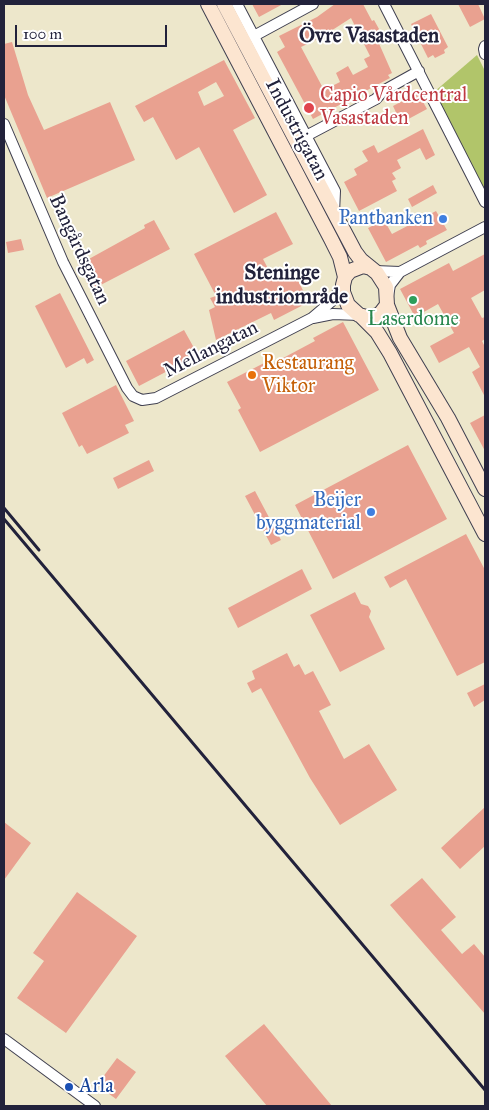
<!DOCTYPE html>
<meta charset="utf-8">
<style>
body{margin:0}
#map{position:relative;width:489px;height:1110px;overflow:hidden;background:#ede7cb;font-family:"IM FELL Great Primer",serif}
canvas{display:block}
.frame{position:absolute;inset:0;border:5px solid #22223b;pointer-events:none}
.scale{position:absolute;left:15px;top:25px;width:152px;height:22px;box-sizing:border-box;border:2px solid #22223b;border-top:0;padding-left:6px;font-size:15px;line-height:18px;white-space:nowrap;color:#22223b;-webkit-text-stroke:4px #fff;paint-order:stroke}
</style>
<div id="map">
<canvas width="489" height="1110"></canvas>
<div class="frame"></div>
<div class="scale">100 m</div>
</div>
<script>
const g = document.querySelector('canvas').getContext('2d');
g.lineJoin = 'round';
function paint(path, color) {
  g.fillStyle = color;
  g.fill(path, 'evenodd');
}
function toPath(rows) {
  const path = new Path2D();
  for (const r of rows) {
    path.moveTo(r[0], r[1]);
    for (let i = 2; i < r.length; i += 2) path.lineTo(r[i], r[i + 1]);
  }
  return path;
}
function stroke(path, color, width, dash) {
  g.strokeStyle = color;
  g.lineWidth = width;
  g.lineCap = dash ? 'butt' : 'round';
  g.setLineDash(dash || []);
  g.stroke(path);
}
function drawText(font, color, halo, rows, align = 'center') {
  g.font = font + ' "IM FELL Great Primer",serif';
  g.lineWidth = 4;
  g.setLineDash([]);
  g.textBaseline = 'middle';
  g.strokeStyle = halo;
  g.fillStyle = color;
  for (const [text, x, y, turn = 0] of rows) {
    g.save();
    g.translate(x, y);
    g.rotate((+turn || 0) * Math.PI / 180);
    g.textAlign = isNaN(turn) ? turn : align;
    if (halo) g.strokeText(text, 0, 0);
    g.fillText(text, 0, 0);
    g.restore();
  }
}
const green = toPath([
 [477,55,485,71,485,193,434,92]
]);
const building = toPath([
 [252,4,283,4,259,17],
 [335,4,363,4,372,21,374,20,379,29,377,31,380,37,377,39,392,73,388,75,390,78,313,119,277,52,285,47,279,36,317,17],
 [351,18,370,56,364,59,368,67,353,75,348,66,336,73,340,82,324,90,301,47,320,38],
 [458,4,478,4,485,19,470,27],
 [431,14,448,47,444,50,445,53,435,58,433,55,428,58,411,24],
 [12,42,28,95,44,130,110,102,135,160,47,198,4,95,4,44],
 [224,60,255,118,233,130,267,195,234,213,199,147,176,160,153,117,144,122,135,106],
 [216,82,224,96,204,106,198,92],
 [418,93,427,109,401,123,393,106],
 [423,129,435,155,426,160,420,148,397,160,401,168,392,173,396,179,392,181,397,191,359,211,344,182,357,175,354,169,368,161,362,151,374,145,378,153],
 [433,185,437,193,412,207,408,199],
 [436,211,447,230,426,241,427,244,420,248,418,245,386,262,368,228,384,220,392,234],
 [276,212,293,244,263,259,273,278,292,269,309,302,274,320,271,313,216,340,209,310,215,307,210,298,216,296,194,254],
 [154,220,170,249,91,290,78,265,145,228,144,225],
 [21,239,24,250,8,253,6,242],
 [485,254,485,290,471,298,482,318,485,317,485,339,482,341,485,347,485,397,472,372,480,367,469,347,439,363,430,346,454,333,438,304,415,317,400,289,449,263,453,271],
 [60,293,94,360,87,364,84,358,66,368,35,306],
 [343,322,379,390,260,452,238,410,241,408,227,382,268,361,270,365,315,341,313,338],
 [184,330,198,355,139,386,126,361],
 [116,385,134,421,125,425,129,433,87,454,82,445,79,447,62,413],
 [485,415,485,451,470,423],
 [408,445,447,519,333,579,295,505],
 [149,460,154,471,118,489,113,478],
 [255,491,281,540,271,545,245,496],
 [466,534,485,570,485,662,457,676,406,579,390,588,384,577],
 [302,569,312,589,238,628,228,608],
 [355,592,361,604,368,606,371,611,369,617,385,649,340,672,310,615],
 [287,653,294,667,299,664,305,675,313,671,331,705,319,711,344,759,369,744,397,790,340,825,310,778,261,688,252,693,247,683,255,679,252,671],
 [485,684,485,700,474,707,467,693],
 [485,807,485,846,460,869,441,848],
 [4,822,31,843,4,880],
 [422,878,456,917,441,930,462,954,474,944,485,957,485,1014,390,905],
 [77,892,137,936,66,1033,17,998,44,961,33,953],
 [264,1024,332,1106,267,1106,225,1056],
 [117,1058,136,1072,116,1099,97,1085]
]);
const street = toPath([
 [237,4,335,191,334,213],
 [384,4,485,202],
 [254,36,313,4],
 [485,46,484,49,485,54],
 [4,124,63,262,127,388,133,396,142,400,156,398,312,318,332,301,343,285],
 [306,136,376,99,383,91,419,71],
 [375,271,400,272],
 [388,296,390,285,400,272,485,227],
 [313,318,333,314,359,315],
 [4,1039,95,1106]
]);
const secondary = toPath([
 [208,4,331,239,340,257,345,277],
 [224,4,355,252,361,260,377,273,386,287,387,305,380,314,370,318,359,315,348,305,343,292,343,285,345,277,350,271,363,266,371,268],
 [387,305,400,338,448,418,485,489],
 [362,317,377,332,390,353,485,534]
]);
const rail = toPath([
 [4,508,39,550],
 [4,519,485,1090]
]);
const markers = [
 [309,108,6,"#e0444e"],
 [443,219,5,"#3f7fe0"],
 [413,300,5,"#2e9e5b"],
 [252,375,5,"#e8710a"],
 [371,512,5,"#3f7fe0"],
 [69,1087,5,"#1a4fb4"]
];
const healthNames = [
 ["Capio Vårdcentral",320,96],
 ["Vasastaden",320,119]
];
const streetNames = [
 ["Industrigatan",296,130,62],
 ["Bangårdsgatan",79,250,65],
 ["Mellangatan",211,350,-27]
];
const shopNames = [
 ["Pantbanken",433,219],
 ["Beijer",361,501],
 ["byggmaterial",361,524]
];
const leisureNames = [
 ["Laserdome",413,320]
];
const foodNames = [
 ["Restaurang",262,364],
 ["Viktor",262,387]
];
const transitNames = [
 ["Arla",79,1087]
];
const neighbourhoodNames = [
 ["Övre Vasastaden",369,37],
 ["Steninge",282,274],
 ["industriområde",282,298]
];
paint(green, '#b1c56a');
paint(building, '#e9a190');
stroke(street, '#404051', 12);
stroke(secondary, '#404051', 16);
stroke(street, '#fff', 10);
stroke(secondary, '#fce5d0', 14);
stroke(rail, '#22223b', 3);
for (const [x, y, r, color] of markers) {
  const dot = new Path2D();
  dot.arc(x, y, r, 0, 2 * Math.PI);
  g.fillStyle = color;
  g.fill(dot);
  stroke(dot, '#fff', 2);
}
drawText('20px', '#be3a42', '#fff', healthNames, 'left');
drawText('20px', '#22223b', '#fff', streetNames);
drawText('20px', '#366cbe', '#fff', shopNames, 'right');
drawText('20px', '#27864d', '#fff', leisureNames);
drawText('20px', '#c56008', '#fff', foodNames, 'left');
drawText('20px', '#164399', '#fff', transitNames, 'left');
drawText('bold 21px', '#22223b', '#fff', neighbourhoodNames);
</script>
